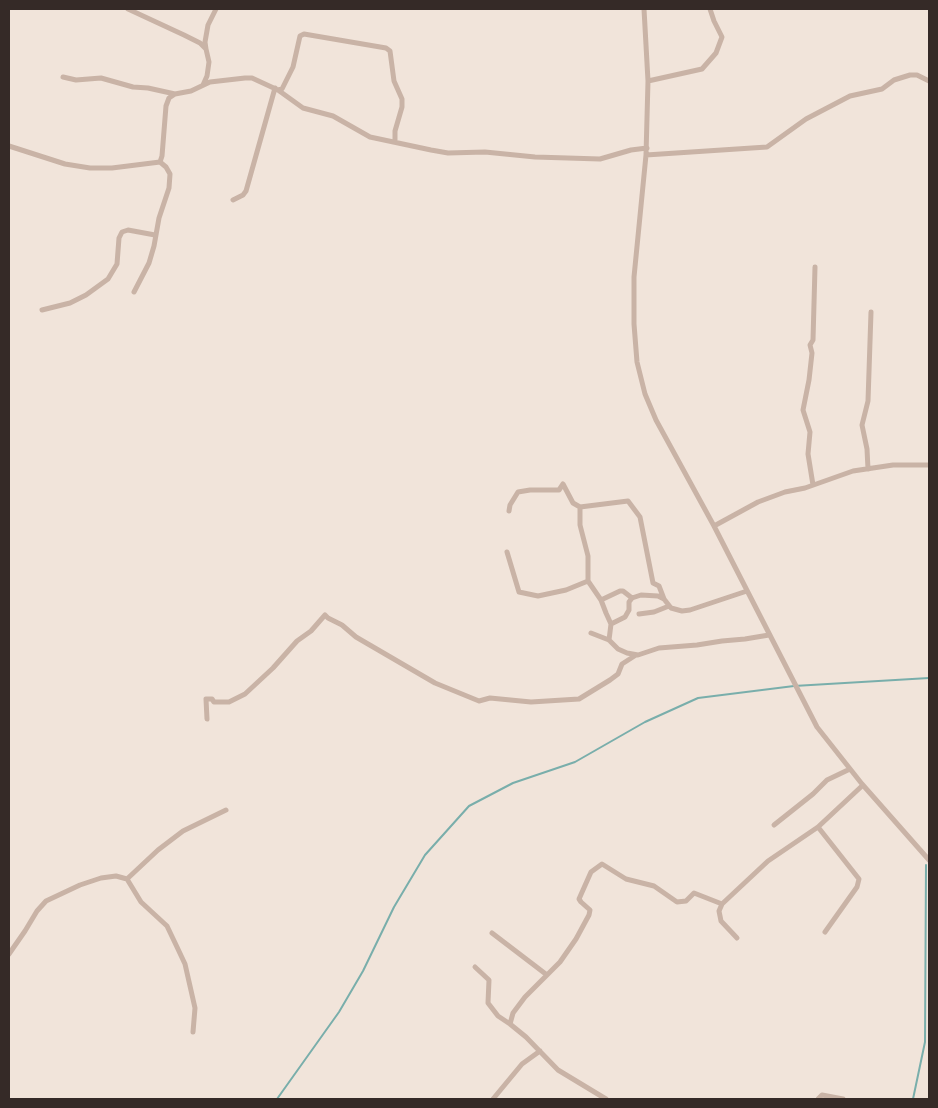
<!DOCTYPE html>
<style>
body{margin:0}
#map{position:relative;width:938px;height:1108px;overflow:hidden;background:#f1e4da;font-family:"PT Sans",sans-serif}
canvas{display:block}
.frame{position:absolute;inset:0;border:10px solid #352a27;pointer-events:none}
</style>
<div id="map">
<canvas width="938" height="1108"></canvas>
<div class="frame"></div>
</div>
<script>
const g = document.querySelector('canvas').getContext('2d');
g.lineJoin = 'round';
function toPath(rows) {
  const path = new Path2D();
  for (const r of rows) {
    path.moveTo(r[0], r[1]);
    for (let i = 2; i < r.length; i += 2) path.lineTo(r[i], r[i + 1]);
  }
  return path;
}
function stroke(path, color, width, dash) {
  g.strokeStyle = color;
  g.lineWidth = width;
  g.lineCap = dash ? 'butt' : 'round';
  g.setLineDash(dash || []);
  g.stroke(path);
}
const stream = toPath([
 [277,1099,339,1012,363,971,394,907,425,855,469,806,513,783,575,762,645,722,698,698,794,686,929,678],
 [913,1099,925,1042,926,865]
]);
const street = toPath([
 [128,9,184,35,200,43,206,49,209,62,207,76,203,85],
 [644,9,648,81,646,155,634,277,634,324,637,362,645,394,656,420,714,526,817,727,862,784,929,860],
 [206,49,205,42,208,25,216,9],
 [63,77,76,80,101,78,133,87,148,88,175,94],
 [648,81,702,69,716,53,722,37,714,21,710,9],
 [278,90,282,89,293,67,300,36,304,34,386,48,390,51,394,81,402,99,402,107,395,131,395,142],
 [9,146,65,164,90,168,112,168,160,162,166,167,170,174,169,188,159,218,154,246,149,263,134,292],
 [646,155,767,147,806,119,850,96,882,89,894,80,910,75,917,75,929,81],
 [160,162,162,156,166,106,169,98,175,94,191,91,210,82,245,78,252,78,278,90,303,108,333,116,370,137,431,150,448,153,485,152,535,157,600,159,631,150,647,148],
 [233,200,243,195,246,191,275,88],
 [42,310,70,303,86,295,108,279,117,264,119,238,122,232,128,230,155,235],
 [868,469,867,449,862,425,868,401,871,312],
 [813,485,808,454,810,432,803,410,809,380,812,353,810,345,813,340,815,267],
 [580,507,580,525,588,556,588,581,601,600,606,613,611,624,609,640],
 [509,511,510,505,518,492,530,490,559,490,563,484,573,503,580,507,628,501,640,517,653,583,659,586,664,599],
 [714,526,758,502,785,492,805,488,853,471,893,465,929,465],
 [507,552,519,592,538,596,566,590,588,581],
 [601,600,620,591,623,591,632,598],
 [639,614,654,612,669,606],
 [611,624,625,617,629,610,629,602,632,598,641,595,658,596,664,599,671,608,682,611,690,610,747,591],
 [591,633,609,640,618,649,627,653,638,655,659,648,697,645,722,641,745,639,769,635],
 [207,719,206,699,212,699,214,702,229,702,245,694,273,668,297,641,311,631,325,615,328,618,342,625,356,637,435,683,479,701,490,698,531,702,579,699,610,680,618,674,622,664,636,655],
 [774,825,813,794,827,780,850,769],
 [818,827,859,879,857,887,825,932],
 [127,879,141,902,167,926,177,947,185,964,195,1008,193,1032],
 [492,933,547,975],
 [737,938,721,921,719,911,722,904,768,861,818,827,863,785],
 [9,954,25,931,37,911,46,901,80,885,101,878,116,876,127,879,158,850,183,831,226,810],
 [475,967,489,980,488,1003,498,1016,510,1024],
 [493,1099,522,1064,540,1051],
 [606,1099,558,1070,526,1037,510,1024,513,1013,525,997,560,962,576,939,589,915,590,910,581,902,579,899,591,872,602,864,626,879,654,886,677,902,686,901,694,893,722,904],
 [818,1099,822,1095,843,1099]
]);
stroke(stream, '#79aeab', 2);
stroke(street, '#c9b3a6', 5);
</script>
